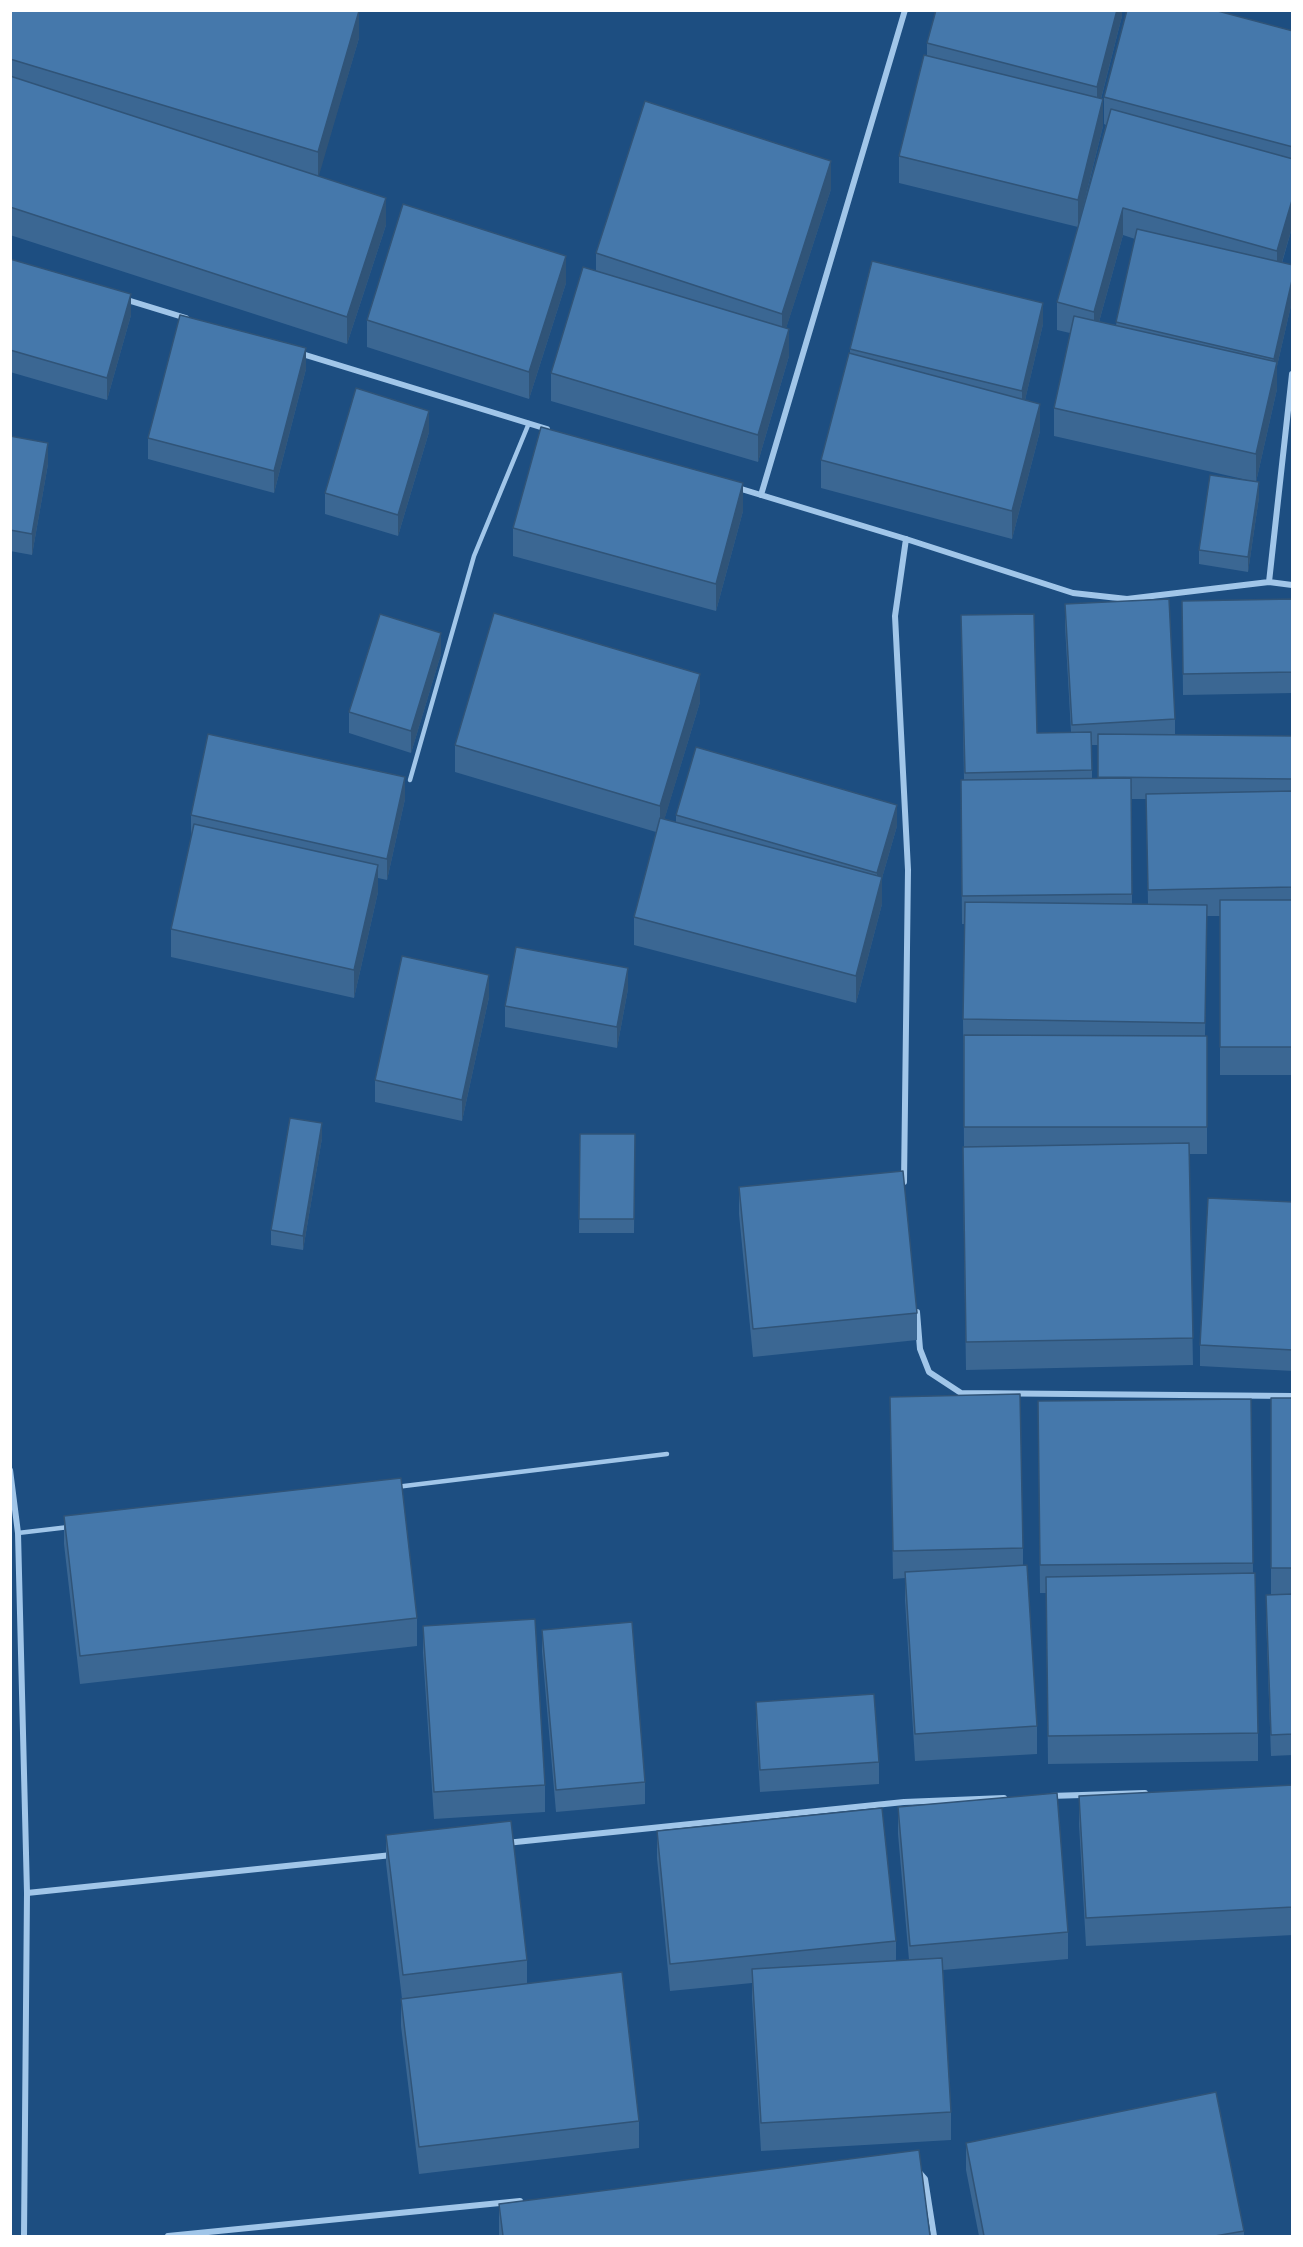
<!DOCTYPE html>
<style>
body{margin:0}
#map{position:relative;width:1303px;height:2247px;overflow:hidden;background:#1d4e81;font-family:Signika,sans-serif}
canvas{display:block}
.frame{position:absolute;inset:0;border:12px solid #fff;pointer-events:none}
</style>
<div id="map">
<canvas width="1303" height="2247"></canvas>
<div class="frame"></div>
</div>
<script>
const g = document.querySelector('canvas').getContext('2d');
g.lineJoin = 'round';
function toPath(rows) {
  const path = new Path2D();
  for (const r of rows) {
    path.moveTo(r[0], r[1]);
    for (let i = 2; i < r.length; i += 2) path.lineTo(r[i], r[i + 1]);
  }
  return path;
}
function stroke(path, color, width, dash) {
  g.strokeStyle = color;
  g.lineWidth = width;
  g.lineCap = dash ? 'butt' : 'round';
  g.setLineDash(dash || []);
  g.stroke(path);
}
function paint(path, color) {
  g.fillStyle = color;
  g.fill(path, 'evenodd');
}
const lane = toPath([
 [410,780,474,556,529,423],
 [396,1487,667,1454],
 [18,1533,69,1527]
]);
const street = toPath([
 [124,299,186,318],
 [299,353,547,429],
 [738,488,906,539,1073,593,1127,599,1269,582,1292,585],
 [761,495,905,10],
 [1269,582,1292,374],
 [904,1182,908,870,895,616,906,539],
 [917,1312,920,1349,929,1372,961,1393,1292,1396],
 [10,1470,18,1533,27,1893,24,2236],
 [1050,1796,1145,1793],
 [506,1843,904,1802,1004,1798],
 [27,1893,392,1855],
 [918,2171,925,2179,934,2236],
 [168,2236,520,2201]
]);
const wall = toPath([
 [10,10,359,38,318,176,386,225,347,344,10,235],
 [1122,10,1122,16,1101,99,1103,126,1082,212,1106,125,1104,124,1104,97,1293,31,1293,224,1282,263,1293,265,1293,297,1277,366,1277,389,1256,482,1054,436,1054,408,1070,333,1057,330,1057,302,1078,227,899,183,899,156,927,56,927,43],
 [1123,235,1135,239,1116,325,1099,322],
 [831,189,786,328,789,356,758,462,551,401,551,373,596,271,596,253],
 [10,259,131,315,107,400,10,372],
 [566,283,529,399,367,347,367,320],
 [1043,324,1025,400,1040,431,1012,539,821,488,821,460,850,354,850,349],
 [306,369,274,493,148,459,148,438],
 [429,432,398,536,325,514,325,493],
 [10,436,48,464,32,555,10,551],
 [1259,497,1248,572,1199,564,1199,550],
 [743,511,716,611,513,556,513,528],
 [1293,599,1293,693,1183,695,1182,601],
 [1065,604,1175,719,1175,735,1293,736,1293,1075,1220,1075,1220,916,1207,916,1205,1036,1207,1036,1207,1154,1189,1154,1193,1365,966,1370,963,1175,963,1147,964,1147,963,1019,965,924,962,924,961,807,964,780,961,615,1037,733,1071,732,1065,626],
 [1092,745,1098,745,1098,778,1092,778],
 [1132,799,1146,799,1148,904,1132,904],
 [441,654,411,753,349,733,349,712],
 [700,702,664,820,676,823,676,815,897,826,882,878,882,904,856,1003,634,945,634,917,656,832,455,772,455,745],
 [405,799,387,880,378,878,378,892,354,998,171,957,171,929,191,837,191,815],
 [628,989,617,1048,505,1027,505,1006],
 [489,997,462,1121,375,1102,375,1080],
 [580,1134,635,1134,634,1233,579,1233],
 [322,1138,303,1250,271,1245,271,1230],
 [739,1187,917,1313,917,1340,753,1357,739,1214],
 [1293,1202,1293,1371,1200,1366,1200,1345],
 [890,1397,1023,1548,1023,1565,1037,1726,1037,1754,915,1761,905,1600,905,1578,893,1579],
 [1271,1398,1293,1398,1293,1755,1271,1756,1266,1616,1266,1595,1271,1595],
 [1251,1399,1253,1573,1258,1733,1258,1761,1048,1764,1046,1593,1040,1593,1038,1401],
 [64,1516,417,1618,417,1646,80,1684,64,1544],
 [423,1626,545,1785,545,1812,434,1819,423,1653],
 [542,1630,645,1782,645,1804,556,1812,542,1652],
 [756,1702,879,1762,879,1784,760,1792,756,1723],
 [1293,1785,1293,1935,1086,1946,1079,1824,1079,1796],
 [898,1807,1068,1932,1068,1959,943,1970,951,2112,951,2140,761,2151,752,1997,752,1983,670,1991,657,1858,657,1831,896,1941,896,1961,909,1960,898,1834],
 [386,1835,527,1960,527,1984,639,2121,639,2148,419,2174,401,2026,401,1999,402,1999,386,1863],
 [966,2143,1244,2231,1244,2236,979,2236,966,2170],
 [499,2204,930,2236,499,2236]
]);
const shadedWall = toPath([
 [1117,10,1122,10,1122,16,1097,114,1097,87],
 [359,11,359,38,318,179,318,152],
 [1103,99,1103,126,1078,227,1078,200],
 [831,161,831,189,782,341,782,314],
 [1293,197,1293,224,1277,279,1277,251],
 [386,198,386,225,347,344,347,317],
 [1123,208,1123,235,1094,340,1094,312],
 [566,256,566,283,529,399,529,372],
 [1293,276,1293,297,1277,366,1277,389,1256,482,1256,454,1274,375,1274,359],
 [131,294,131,315,107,400,107,378],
 [1043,303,1043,324,1022,413,1022,391],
 [789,329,789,356,758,462,758,435],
 [306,348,306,369,274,493,274,471],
 [1040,404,1040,431,1012,539,1012,511],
 [429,411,429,432,398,536,398,515],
 [48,443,48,464,32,555,32,534],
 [1259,482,1259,497,1248,572,1248,557],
 [743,483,743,511,716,611,716,584],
 [441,633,441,654,411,753,411,731],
 [700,674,700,702,660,834,660,806],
 [405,777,405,799,387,880,387,859],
 [897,805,897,826,882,878,882,904,856,1003,856,976,877,894,877,873],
 [378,865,378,892,354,998,354,970],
 [628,968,628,989,617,1048,617,1027],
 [489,975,489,997,462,1121,462,1100],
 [322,1123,322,1138,303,1250,303,1236]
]);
const building = toPath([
 [10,10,358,10,359,11,318,152,10,59,10,10],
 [936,10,1117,10,1097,87,927,43,936,10],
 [1127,10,1214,10,1293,31,1293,147,1104,97,1127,10],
 [924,55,1103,99,1078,200,899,156,924,55],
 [10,76,386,198,347,317,10,207,10,76],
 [645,101,831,161,782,314,596,253,645,101],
 [1111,109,1293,159,1293,197,1277,251,1123,208,1094,312,1057,302,1111,109],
 [403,204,566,256,529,372,367,320,403,204],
 [1137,229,1293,265,1293,276,1274,359,1116,322,1137,229],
 [10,259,131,294,107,378,10,350,10,259],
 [872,261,1043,303,1022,391,850,349,872,261],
 [583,267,789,329,758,435,551,373,583,267],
 [180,315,306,348,274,471,148,438,180,315],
 [1074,316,1277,362,1256,454,1054,408,1074,316],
 [849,353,1040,404,1012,511,821,460,849,353],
 [356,388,429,411,398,515,325,493,356,388],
 [541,427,743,483,716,584,513,528,541,427],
 [10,436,48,443,32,534,10,530,10,436],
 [1210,475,1259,482,1248,557,1199,550,1210,475],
 [1169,599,1175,719,1072,725,1065,604,1169,599],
 [1293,599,1293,672,1183,674,1182,601,1293,599],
 [494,613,700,674,660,806,455,745,494,613],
 [380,614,441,633,411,731,349,712,380,614],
 [1034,614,1037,733,1091,732,1092,770,965,773,961,615,1034,614],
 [208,734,405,777,387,859,191,815,208,734],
 [1098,734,1293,736,1293,779,1098,777,1098,734],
 [696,747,897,805,877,873,676,815,696,747],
 [1131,778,1132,894,962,896,961,780,1131,778],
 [1293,791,1293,887,1148,890,1146,794,1293,791],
 [660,818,882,877,856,976,634,917,660,818],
 [194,824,378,865,354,970,171,929,194,824],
 [1220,900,1293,900,1293,1047,1220,1047,1220,900],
 [965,902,1207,905,1205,1023,963,1019,965,902],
 [516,947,628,968,617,1027,505,1006,516,947],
 [402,956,489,975,462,1100,375,1080,402,956],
 [964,1035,1207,1036,1207,1127,964,1127,964,1035],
 [290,1118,322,1123,303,1236,271,1230,290,1118],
 [580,1134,635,1134,634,1219,579,1219,580,1134],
 [1189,1143,1193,1338,966,1342,963,1147,1189,1143],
 [903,1171,917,1313,753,1329,739,1187,903,1171],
 [1208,1198,1293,1202,1293,1350,1200,1345,1208,1198],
 [1020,1394,1023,1548,893,1551,890,1397,1020,1394],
 [1271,1398,1293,1398,1293,1568,1271,1568,1271,1398],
 [1251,1399,1253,1563,1040,1565,1038,1401,1251,1399],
 [401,1478,417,1618,80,1656,64,1516,401,1478],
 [1027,1565,1037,1726,915,1734,905,1572,1027,1565],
 [1255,1573,1258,1733,1048,1736,1046,1577,1255,1573],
 [1293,1594,1293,1734,1271,1735,1266,1595,1293,1594],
 [535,1619,545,1785,434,1792,423,1626,535,1619],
 [632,1622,645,1782,556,1790,542,1630,632,1622],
 [874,1694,879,1762,760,1770,756,1702,874,1694],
 [1293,1785,1293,1907,1086,1918,1079,1796,1293,1785],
 [1057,1793,1068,1932,910,1946,898,1807,1057,1793],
 [882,1808,896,1941,670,1964,657,1831,882,1808],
 [511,1821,527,1960,403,1975,386,1835,511,1821],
 [942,1958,951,2112,761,2123,752,1969,942,1958],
 [622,1972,639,2121,419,2147,401,1999,622,1972],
 [1216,2092,1244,2231,1215,2236,984,2236,966,2143,1216,2092],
 [919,2150,930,2236,503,2236,499,2204,919,2150]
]);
stroke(lane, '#a1c6e9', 4.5);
stroke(street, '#a1c6e9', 6);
paint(wall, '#3b6793');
paint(shadedWall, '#305478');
paint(building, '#4578ab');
stroke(building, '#305478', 1.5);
</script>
